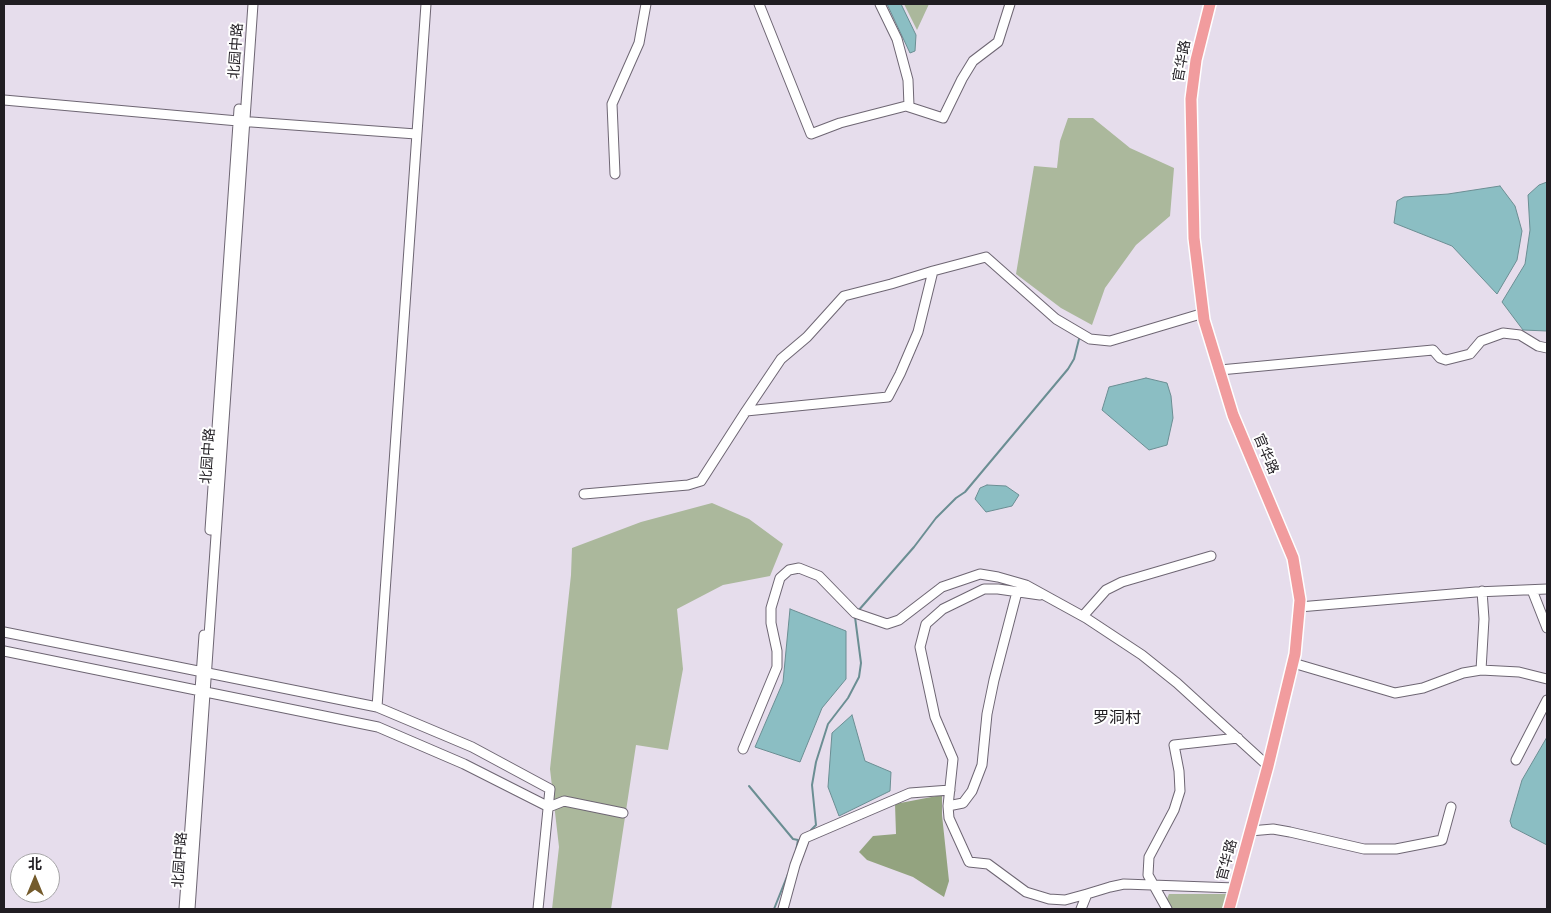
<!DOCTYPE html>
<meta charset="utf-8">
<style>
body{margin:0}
#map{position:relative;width:1551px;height:913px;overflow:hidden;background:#e6ddec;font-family:"Public Sans","Noto Sans SC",sans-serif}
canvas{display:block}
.frame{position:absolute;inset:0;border:5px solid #201d22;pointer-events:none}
.north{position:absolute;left:10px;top:853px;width:50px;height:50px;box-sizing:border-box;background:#fff;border:1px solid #a6a5a7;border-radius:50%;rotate:0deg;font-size:14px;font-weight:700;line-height:20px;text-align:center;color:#201d22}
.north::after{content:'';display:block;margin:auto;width:18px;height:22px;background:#745b2c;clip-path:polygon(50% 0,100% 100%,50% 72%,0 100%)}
</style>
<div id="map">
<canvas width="1551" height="913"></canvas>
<div class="frame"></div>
<div class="north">北</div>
</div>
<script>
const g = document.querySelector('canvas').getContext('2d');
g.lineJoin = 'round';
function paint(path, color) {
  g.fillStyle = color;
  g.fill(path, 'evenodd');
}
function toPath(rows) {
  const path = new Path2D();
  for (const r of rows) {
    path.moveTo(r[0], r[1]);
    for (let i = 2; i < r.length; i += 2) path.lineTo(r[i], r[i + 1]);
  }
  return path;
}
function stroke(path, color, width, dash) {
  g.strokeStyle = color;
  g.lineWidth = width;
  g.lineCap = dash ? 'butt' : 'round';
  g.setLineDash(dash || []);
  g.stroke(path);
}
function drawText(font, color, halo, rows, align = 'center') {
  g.font = font + ' "Public Sans","Noto Sans SC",sans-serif';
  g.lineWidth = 4;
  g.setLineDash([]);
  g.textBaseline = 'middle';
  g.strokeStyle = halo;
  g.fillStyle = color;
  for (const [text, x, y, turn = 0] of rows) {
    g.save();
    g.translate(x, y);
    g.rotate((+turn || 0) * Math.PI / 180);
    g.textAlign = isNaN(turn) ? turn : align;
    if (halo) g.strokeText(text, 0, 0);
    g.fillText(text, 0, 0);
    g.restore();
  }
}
const green = toPath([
 [904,4,929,4,917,30],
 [1068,118,1093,118,1130,148,1174,168,1170,216,1136,245,1105,288,1092,325,1061,308,1016,274,1034,166,1057,168,1060,141],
 [712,503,749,519,783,544,770,576,723,585,677,609,683,669,668,750,636,745,611,909,552,909,559,847,550,769,571,575,572,548,641,522],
 [1169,894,1227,894,1222,909,1171,909,1166,901]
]);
const forest = toPath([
 [942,795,942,815,949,881,944,897,913,877,867,860,859,852,873,836,896,834,895,804]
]);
const water = toPath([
 [887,4,901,4,916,35,915,51,910,53,887,4],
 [1547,182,1547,331,1523,330,1502,302,1525,264,1530,230,1528,195,1539,185,1547,182],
 [1500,186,1515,206,1522,231,1517,260,1497,294,1452,246,1394,223,1397,201,1404,197,1448,194,1500,186],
 [1146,378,1167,383,1171,396,1173,418,1167,445,1149,450,1102,410,1109,387,1146,378],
 [987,485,1006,486,1019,495,1012,506,986,512,975,499,980,488,987,485],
 [790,609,846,631,846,679,822,708,800,762,755,747,783,682,790,609],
 [852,715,865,761,891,772,890,791,839,816,828,787,832,733,852,715],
 [1547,737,1547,845,1512,827,1510,821,1522,780,1547,737]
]);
const stream = toPath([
 [858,611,914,547,936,518,956,498,965,492,1068,369,1074,359,1079,339],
 [749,786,793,839,798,840,796,851],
 [811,830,816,825,812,785,816,762,828,724,848,698,859,677,861,663,855,617],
 [774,909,788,874]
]);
const minor = toPath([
 [759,4,811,134,840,123,906,106,943,118,962,79,973,61,998,42,1010,4],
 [880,4,897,39,908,80,909,106],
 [4,100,238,121,416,134],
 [615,174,612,104,639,43,646,4],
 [1220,370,1433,350,1440,358,1446,360,1470,354,1481,341,1503,333,1520,335,1538,346,1547,348],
 [746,411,781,359,807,337,844,296,891,284,933,271],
 [584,494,688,485,701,481,746,411,888,397,900,374,918,332,933,271,986,257,1056,319,1090,339,1110,341,1204,313],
 [210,530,239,109],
 [1532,590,1547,628],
 [1017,592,994,680,987,714,982,765,972,791,963,803,948,806,949,818,969,862,988,864,1026,892,1049,899,1065,900,1087,894,1081,909],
 [1299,607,1476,592,1547,589],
 [1083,616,1106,590,1122,582,1211,556],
 [4,632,377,707,472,747,550,789,538,909],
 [4,651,378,727,464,764,549,807,564,801,623,813],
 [1293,663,1395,693,1423,688,1463,673,1481,670,1519,672,1547,679],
 [1481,670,1484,619,1482,591],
 [377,707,426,4],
 [743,749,777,667,777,651,771,623,771,608,780,578,789,570,799,568,819,576,855,613,887,624,899,620,942,587,980,574,998,577,1026,585,1086,618,1142,655,1177,683,1268,766],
 [1516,760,1547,700],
 [948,806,953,759,935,717,920,647,926,624,943,609,984,589,998,589,1040,595],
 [1250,831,1273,829,1290,832,1364,849,1396,849,1442,840,1451,807],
 [1087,894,1110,887,1124,884,1235,888],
 [184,909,204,635],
 [190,909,253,4],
 [783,909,795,865,805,838,910,793,950,790],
 [1167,909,1148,875,1149,857,1174,810,1180,791,1179,771,1174,745,1238,738]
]);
const major = toPath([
 [1210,4,1196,60,1191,99,1194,238,1204,320,1233,415,1293,558,1300,600,1295,654,1268,766,1229,909]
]);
const streetNames = [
 ["北园中路",236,51,-86],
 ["官华路",1182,61,-80],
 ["官华路",1266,454,67],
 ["北园中路",208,456,-86],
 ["北园中路",180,860,-86],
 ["官华路",1227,860,-75]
];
const quarterNames = [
 ["罗洞村",1117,718]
];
paint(green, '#abb89c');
paint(forest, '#93a37f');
paint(water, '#8bbec3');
stroke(water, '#6b8e93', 1);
stroke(stream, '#6b8e93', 2);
stroke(minor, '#6e6673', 11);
stroke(major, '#fff', 14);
stroke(minor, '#fff', 9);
stroke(major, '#f19c9e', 11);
drawText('14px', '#201d22', '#fff', streetNames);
drawText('16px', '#201d22', '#fff', quarterNames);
</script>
